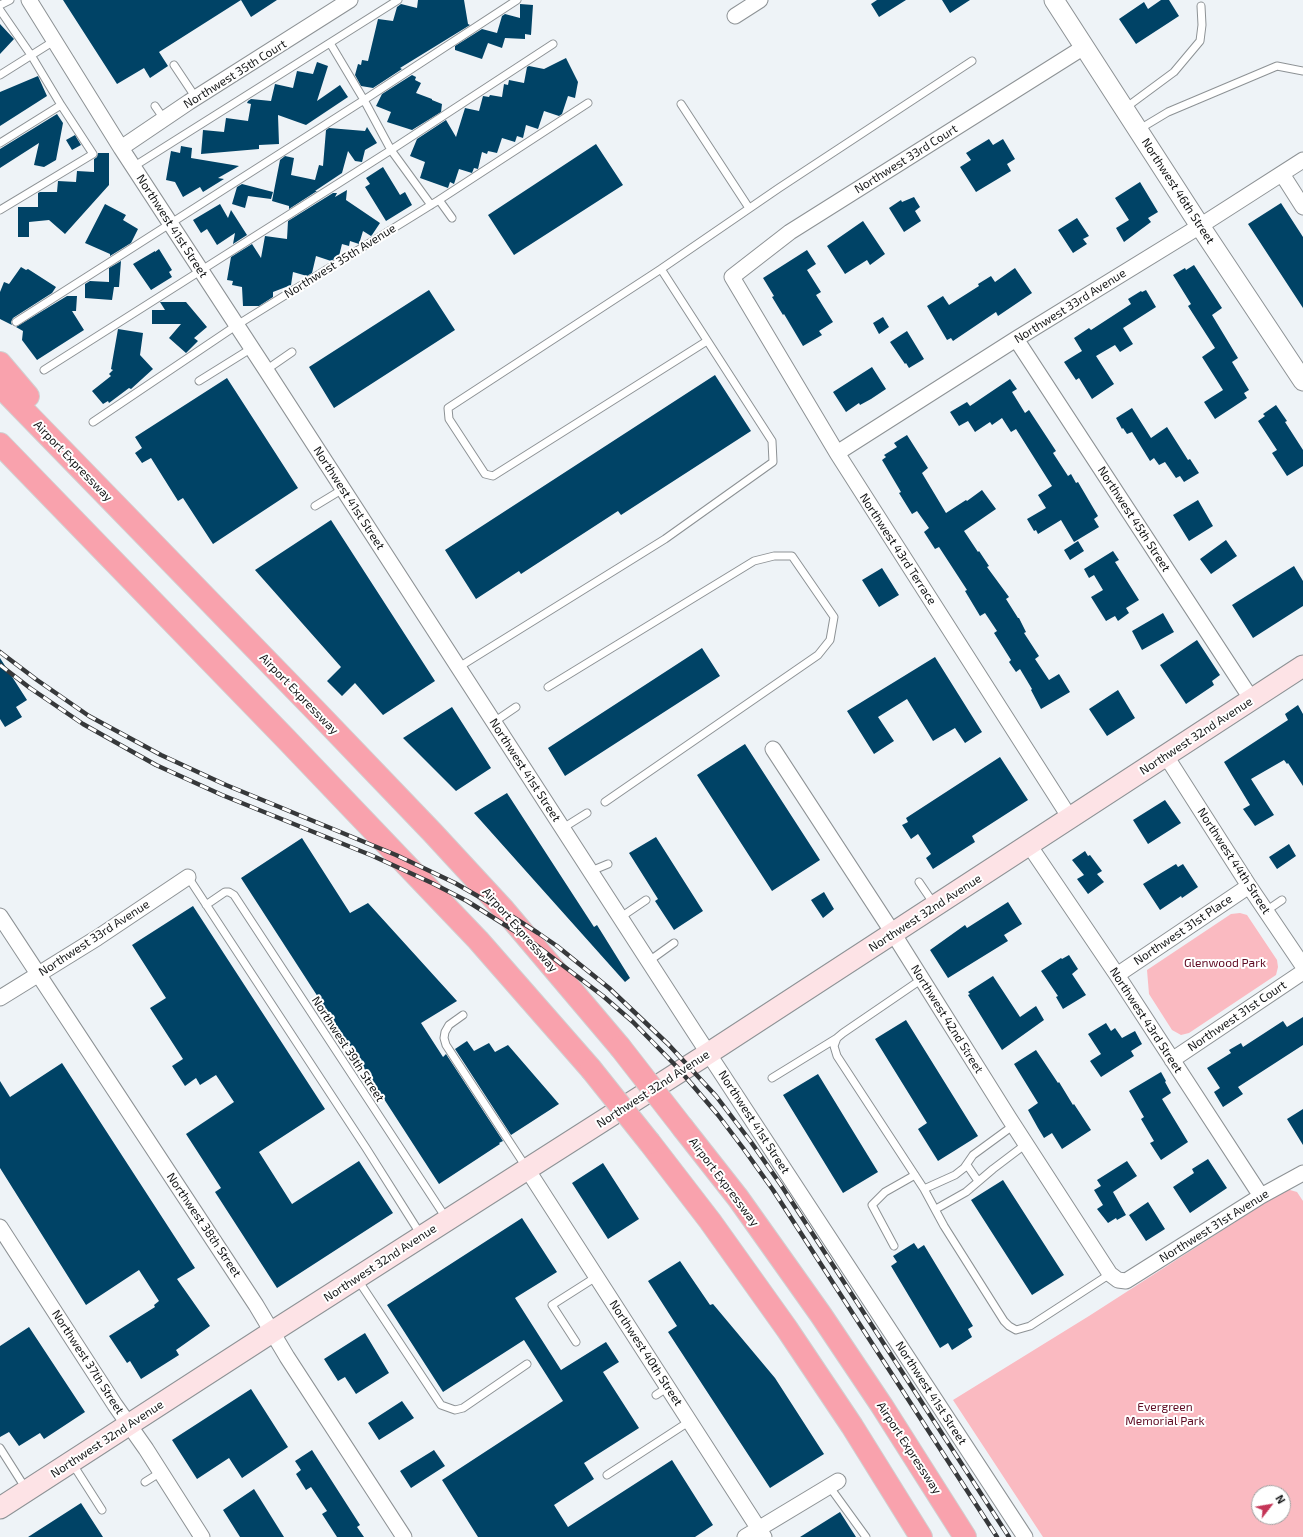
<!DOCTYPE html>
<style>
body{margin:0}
#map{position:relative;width:1303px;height:1537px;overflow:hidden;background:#eef3f7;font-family:"Exo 2",sans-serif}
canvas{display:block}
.north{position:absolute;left:1251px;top:1485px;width:40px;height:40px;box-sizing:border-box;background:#fff;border:1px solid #a1a2a2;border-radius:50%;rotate:59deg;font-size:11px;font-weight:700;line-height:16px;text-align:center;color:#141617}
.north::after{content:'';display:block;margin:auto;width:14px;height:18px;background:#c53557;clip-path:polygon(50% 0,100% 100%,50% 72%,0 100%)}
</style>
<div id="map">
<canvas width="1303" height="1537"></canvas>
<div class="north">N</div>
</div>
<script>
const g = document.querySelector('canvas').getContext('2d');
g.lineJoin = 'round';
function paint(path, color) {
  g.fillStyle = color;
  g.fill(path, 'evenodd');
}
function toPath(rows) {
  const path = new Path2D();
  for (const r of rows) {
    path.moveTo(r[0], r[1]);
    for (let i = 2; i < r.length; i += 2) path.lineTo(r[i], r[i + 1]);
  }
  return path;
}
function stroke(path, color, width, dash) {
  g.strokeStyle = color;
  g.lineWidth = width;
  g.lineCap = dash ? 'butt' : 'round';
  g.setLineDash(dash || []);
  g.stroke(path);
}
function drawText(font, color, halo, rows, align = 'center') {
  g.font = font + ' "Exo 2",sans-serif';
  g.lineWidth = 4;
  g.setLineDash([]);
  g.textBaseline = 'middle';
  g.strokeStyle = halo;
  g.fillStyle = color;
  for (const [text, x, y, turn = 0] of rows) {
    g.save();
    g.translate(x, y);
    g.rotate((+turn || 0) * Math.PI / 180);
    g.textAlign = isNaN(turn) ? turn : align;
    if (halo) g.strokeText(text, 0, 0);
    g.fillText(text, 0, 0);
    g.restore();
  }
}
const green = toPath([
 [1240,913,1247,915,1277,960,1278,967,1276,975,1189,1033,1181,1035,1172,1030,1149,994,1147,970,1231,914],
 [1285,1190,1290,1190,1297,1192,1303,1201,1303,1537,1043,1537,953,1400,1089,1316],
 [1259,1493,1283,1493,1283,1517,1259,1517]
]);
const building = toPath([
 [63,0,277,0,251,17,241,0,159,52,168,66,150,78,144,68,117,84],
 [418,0,464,0,468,24,470,25,400,68,402,69,373,88,361,86,355,75,358,64,361,65,362,60,368,61,378,19,393,21,397,7,401,4,417,8],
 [877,0,906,0,879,17,871,4],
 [942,0,970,0,950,13],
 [1161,0,1169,0,1179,16,1136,44,1119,19,1144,2,1148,9],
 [520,4,533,5,531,35,525,34,525,39,505,38,502,48,488,43,482,59,455,50,455,46,482,29,497,33,502,16,505,14,520,18],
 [0,24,14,39,0,54],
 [566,58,578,82,575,98,568,96,562,114,559,116,544,111,538,129,526,125,523,138,517,136,515,142,502,138,497,153,488,151,487,154,482,152,478,169,474,168,472,173,459,169,454,184,450,182,448,188,420,178,425,162,410,156,417,139,446,120,456,137,465,108,479,111,483,96,489,97,490,95,502,97,504,84,508,85,509,80,524,83,527,67,529,66,544,69],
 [317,62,328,66,317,101,340,85,348,97,306,125,278,115,279,144,259,145,259,149,201,154,203,130,224,132,226,118,248,121,251,104,247,103,248,101,251,99,271,101,275,84,293,88,297,71,313,74],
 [412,75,416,77,415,80,421,83,416,93,432,99,432,100,442,104,441,112,412,130,387,122,391,112,376,106,382,94],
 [38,76,47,96,0,126,0,92],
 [57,114,63,123,56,160,44,167,34,165,39,143,0,168,0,149],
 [367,127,377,143,365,150,362,162,355,161,348,151,342,173,315,191,317,191,289,209,289,206,272,201,280,160,285,156,294,158,291,175,315,180,319,165,323,166,326,130,329,128,365,131],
 [75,135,81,145,72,150,66,140],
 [989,139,993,145,1003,139,1015,159,1007,164,1011,171,976,192,960,167,971,160,966,153],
 [596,144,623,185,514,255,488,215],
 [181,146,192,148,191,158,239,166,218,178,224,179,203,192,200,187,183,197,175,182,166,180,171,151,180,153],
 [98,153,109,153,109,185,65,234,49,220,29,222,29,237,18,237,18,207,38,207,38,193,40,192,57,192,58,181,76,182,77,171,94,172,94,159,97,157],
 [383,167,400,195,405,192,412,205,386,221,365,187,370,184,366,178],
 [1140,182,1158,212,1148,218,1151,222,1124,242,1116,228,1129,220,1115,198],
 [242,184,273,192,271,199,248,196,245,208,232,204,237,187],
 [347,190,346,200,380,223,372,235,371,236,363,231,359,244,350,241,349,246,342,244,339,256,331,261,316,256,312,273,307,276,293,272,291,285,273,292,273,297,259,306,243,306,242,287,232,285,233,281,227,280,231,257,252,244,261,258,265,236,287,239,288,221,333,193,337,193,335,197],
 [914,197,920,207,915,211,921,221,904,232,889,208,901,200,902,202],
 [1281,203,1303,237,1303,308,1248,224],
 [105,204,126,215,123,220,138,229,131,243,110,256,110,254,85,243],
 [220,204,228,218,231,210,247,235,233,244,235,233,217,245,207,229,201,233,193,220],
 [1077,218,1089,236,1083,239,1087,244,1073,253,1058,230],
 [863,221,885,254,870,265,867,260,845,274,827,246],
 [159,249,172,270,169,272,172,277,151,290,133,264,155,251,155,252],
 [807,250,816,264,807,270,821,292,816,295,833,322,819,331,822,335,803,346,784,314,783,315,772,297,774,296,763,278],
 [121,261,119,287,114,287,112,300,85,298,85,284,90,281,109,282,109,268],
 [1194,265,1222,308,1212,315,1238,358,1232,362,1249,390,1244,393,1247,398,1215,419,1204,402,1223,390,1202,357,1215,348,1188,306,1191,304,1173,275,1185,268,1186,270],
 [21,267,26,270,28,269,56,287,52,293,13,318,11,322,12,325,0,319,0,292,4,282,9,284],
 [1015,268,1032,293,998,316,996,312,953,341,951,338,947,340,927,306,943,296,949,305,979,286,978,284,991,276,995,282],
 [429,290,455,330,334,408,309,367],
 [1146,290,1156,307,1123,328,1133,344,1120,352,1115,345,1096,356,1114,384,1092,399,1079,378,1076,380,1064,362,1082,351,1074,338,1089,328,1091,330,1131,304,1128,299,1141,291,1142,292],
 [67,296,77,296,76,311,72,311,84,330,37,360,22,340,23,331,16,327],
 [160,302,186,302,207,327,194,338,198,341,186,353,169,338,181,324,152,324,152,310,165,310],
 [883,317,889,327,879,334,873,323],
 [118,329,143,333,140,355,153,369,131,389,129,388,109,403,108,401,103,404,92,391,111,376,109,374,113,370,111,369],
 [907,331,924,359,909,368,906,363,905,364,890,342],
 [872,367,886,389,871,399,860,405,859,403,846,412,833,392],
 [715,375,751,431,621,515,618,511,521,574,519,571,476,599,445,550],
 [227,378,298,488,213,544,183,498,178,501,151,458,142,463,135,453,142,448,135,437],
 [1010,379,1017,389,1012,392,1025,413,1029,410,1056,451,1053,453,1068,476,1071,474,1076,483,1078,482,1098,516,1094,519,1099,527,1074,542,1061,520,1038,534,1036,530,1034,531,1027,519,1046,508,1038,495,1052,486,1016,429,1011,432,1002,418,992,425,990,422,975,432,968,421,959,426,950,412,967,402,970,406],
 [1276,405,1287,421,1285,422,1303,450,1303,466,1287,476,1272,453,1277,450,1258,421,1265,416,1263,414],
 [1132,408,1151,438,1167,427,1188,460,1190,459,1199,473,1184,482,1180,476,1176,478,1165,462,1159,465,1154,458,1150,461,1132,432,1127,434,1123,428,1122,429,1116,418],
 [907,435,928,468,922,473,946,513,966,500,967,501,982,490,996,509,964,531,978,552,979,551,989,566,987,567,1009,597,1006,599,1018,618,1019,618,1026,632,1024,633,1039,656,1035,659,1049,680,1059,674,1070,692,1041,709,1031,690,1032,689,1020,669,1016,672,1009,662,1011,660,994,633,997,631,985,613,980,616,965,591,967,590,939,547,935,549,924,532,929,528,917,511,912,514,899,493,901,492,882,460,886,457,884,455,897,447,894,443],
 [1198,500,1213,526,1189,541,1173,515],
 [331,520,435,681,383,715,355,683,342,696,327,681,341,667,255,570],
 [1226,540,1237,556,1211,574,1200,559],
 [1078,541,1084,551,1070,560,1064,550],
 [1113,551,1119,560,1115,562,1139,600,1126,608,1129,613,1118,621,1115,616,1106,621,1091,597,1103,590,1094,575,1089,578,1084,569],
 [1294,566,1303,581,1303,606,1253,638,1232,605],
 [882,568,899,595,879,607,862,580],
 [1163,613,1174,632,1142,650,1132,631],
 [1197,640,1220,675,1212,681,1214,685,1186,704,1160,665],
 [702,648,720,676,565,776,548,748],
 [935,657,982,732,965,743,955,728,933,741,907,699,878,717,894,741,874,754,847,711],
 [0,658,27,700,16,707,22,717,5,727,0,719],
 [1118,690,1135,718,1107,736,1089,709],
 [1298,705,1303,714,1303,786,1288,763,1287,764,1284,760,1251,779,1274,815,1255,826,1243,809,1250,805,1224,762,1288,720,1285,714],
 [452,707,491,768,456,791,403,738],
 [745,744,820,860,772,891,697,775],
 [1000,757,1028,800,972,836,975,842,933,869,926,858,931,854,918,834,911,839,902,825,908,822,906,818],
 [507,793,594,927,597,925,630,978,625,982,474,813],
 [1165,800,1181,823,1148,844,1133,820],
 [656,837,703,911,674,930,655,901,658,899,629,853],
 [302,838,350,913,368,903,457,1001,421,1023,443,1057,446,1054,503,1141,499,1143,500,1144,439,1184,241,878],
 [1289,844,1296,856,1277,869,1269,857],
 [1085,851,1088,856,1090,855,1102,871,1097,874,1104,882,1088,894,1077,879,1084,875,1072,860],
 [1176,864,1178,867,1183,864,1198,887,1182,898,1181,896,1160,910,1143,884],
 [824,892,834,909,823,918,811,900],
 [1008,902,1022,924,1004,935,1008,941,948,978,930,950,965,925,967,928],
 [193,906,325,1109,259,1152,292,1204,359,1161,393,1213,277,1288,215,1192,221,1188,186,1134,234,1102,216,1075,200,1085,196,1078,185,1086,172,1066,183,1059,150,1008,166,998,132,945],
 [1069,955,1078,969,1072,974,1086,995,1063,1009,1056,997,1058,996,1041,971,1061,958,1062,959],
 [993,976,1020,1017,1036,1006,1044,1020,1002,1050,968,995,970,994,968,992],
 [1303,1017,1303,1045,1238,1087,1243,1094,1223,1107,1214,1092,1220,1088,1207,1068,1231,1053,1229,1050,1241,1043,1243,1047,1283,1021,1287,1027],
 [906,1020,978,1136,938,1161,918,1129,927,1123,875,1039],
 [1106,1023,1111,1031,1115,1028,1122,1038,1135,1031,1142,1044,1131,1051,1134,1056,1101,1077,1090,1061,1101,1054,1088,1034],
 [467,1041,474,1051,489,1043,495,1052,508,1045,559,1104,511,1135,455,1049],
 [1036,1050,1058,1083,1059,1082,1073,1105,1074,1104,1091,1130,1062,1149,1052,1133,1044,1138,1038,1128,1028,1110,1038,1103,1014,1064],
 [62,1063,195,1268,177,1279,210,1326,176,1350,179,1355,141,1379,130,1361,127,1363,109,1336,155,1307,154,1305,159,1301,139,1270,86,1305,0,1168,0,1081,10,1097],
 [1161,1072,1166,1081,1165,1082,1171,1093,1162,1099,1188,1142,1161,1160,1150,1143,1154,1141,1141,1119,1144,1117,1129,1091],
 [818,1074,878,1172,843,1193,783,1095],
 [1303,1109,1303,1145,1287,1119],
 [1208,1159,1227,1188,1190,1213,1173,1187,1194,1173,1192,1169],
 [1127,1161,1137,1176,1113,1192,1126,1215,1117,1220,1116,1218,1108,1223,1097,1209,1103,1205,1094,1190,1101,1186,1097,1180],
 [603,1163,639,1219,608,1239,572,1183],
 [1003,1180,1064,1275,1032,1295,971,1200],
 [1148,1202,1165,1229,1146,1241,1129,1215],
 [522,1218,557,1272,515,1298,561,1370,606,1342,619,1362,603,1372,639,1428,584,1463,594,1479,554,1505,568,1527,672,1460,713,1525,695,1537,478,1537,442,1480,563,1401,524,1340,443,1392,387,1305],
 [914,1243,918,1249,924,1245,973,1326,968,1329,972,1337,952,1350,948,1343,940,1348,891,1266,897,1262,893,1256],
 [680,1261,710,1305,713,1304,775,1378,824,1454,770,1488,668,1332,677,1326,648,1281],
 [29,1327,85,1412,44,1439,40,1433,19,1446,9,1432,0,1437,0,1346],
 [365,1333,389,1373,356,1394,345,1377,338,1381,324,1359],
 [251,1389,288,1447,242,1478,229,1458,197,1479,172,1440],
 [402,1401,414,1418,379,1440,368,1423],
 [312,1450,360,1525,357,1527,364,1537,337,1537,322,1514,327,1511,311,1487,306,1490,296,1474,301,1470,295,1461],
 [434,1450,445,1466,411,1488,400,1471],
 [254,1489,284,1537,240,1537,223,1510],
 [81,1503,103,1537,28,1537],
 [840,1512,856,1537,800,1537]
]);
const service = toPath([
 [0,5,10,0],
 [0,10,31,55,61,105,93,154,0,210],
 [330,43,364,100,391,150,431,205],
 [174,65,196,98],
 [0,75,54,41],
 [681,104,749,208],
 [155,106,164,119],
 [1124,109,1174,72,1200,41,1202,25,1201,6],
 [1138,130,1168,112,1277,66,1303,71],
 [0,143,61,105],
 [133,167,398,0],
 [439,200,452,218],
 [661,269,779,188,972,61],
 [16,322,364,100,517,0],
 [44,370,391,150,553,44],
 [266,370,292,352],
 [199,381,252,348],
 [93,422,237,325,439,200,588,103],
 [315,506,343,489],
 [459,667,665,539,773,462,772,441,661,269,448,408,449,419,485,474,493,476,707,341],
 [548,687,754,561,774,556,792,556,834,617,830,640,818,655,605,802],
 [494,722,516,707],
 [563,828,587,813],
 [591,871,608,864],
 [188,877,366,1148,421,1235],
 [919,882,934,904],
 [206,905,225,892,229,892,234,895,446,1218],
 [1266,911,1282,900],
 [621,917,646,900],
 [649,961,674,943],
 [922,979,843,1033,837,1038,834,1046,837,1056,924,1189,944,1226,1004,1321,1009,1326,1016,1330,1030,1326,1110,1274],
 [463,1015,449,1025,445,1032,444,1038,446,1045,526,1167],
 [772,1078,837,1038],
 [967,1165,978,1181],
 [924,1189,955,1175,964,1168,973,1155,1014,1125],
 [936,1209,966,1192,993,1169,1026,1144],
 [894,1246,872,1205,885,1192,915,1175],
 [358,1280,441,1405,455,1410,463,1408,527,1364],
 [576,1342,552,1305,596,1277],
 [656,1395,668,1387],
 [0,1448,26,1489],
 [72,1463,102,1510],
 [607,1475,690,1421],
 [145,1482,161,1472],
 [829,1486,866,1537]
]);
const minor = toPath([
 [29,0,121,148,266,370,695,1033,1025,1537],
 [735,16,760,0],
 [121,148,189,102,350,0],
 [1282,174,1303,207],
 [1016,339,1252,700],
 [837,453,1016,339,1200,226,1303,160],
 [773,749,893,933,1009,1118,1110,1274,1118,1280,1126,1281,1261,1196,1303,1173],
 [1166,756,1249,886,1303,966],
 [1070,818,837,453,732,277,790,232,1084,47],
 [1029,845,1117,975,1261,1196],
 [0,916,256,1305,287,1357,404,1537],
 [1117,975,1249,886],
 [0,998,97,938,188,877],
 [1172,1060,1303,972],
 [527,1169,764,1537],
 [0,1227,115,1405,146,1449,202,1537],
 [745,1537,838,1481]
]);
const tertiary = toPath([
 [1054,0,1200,226,1303,381]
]);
const secondary = toPath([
 [0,1508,272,1332,709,1053,1303,666]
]);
const motorway = toPath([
 [0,363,28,396],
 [0,386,315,710,432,832,504,910,620,1047],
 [0,444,286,739,478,940,591,1069],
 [683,1128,738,1198,821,1315,882,1406,965,1537],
 [650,1143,710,1221,787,1329,852,1426,921,1537]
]);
const rail = toPath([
 [0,652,37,680,89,716,161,755,226,785,396,855,455,883,502,910,538,933,557,946,609,988,668,1044,716,1096,751,1142,781,1185,1009,1537],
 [0,665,30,688,83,724,156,765,222,795,373,856,432,883,467,901,532,942,603,996,633,1022,677,1067,718,1115,743,1148,773,1190,997,1537]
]);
const motorwayBridge = toPath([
 [620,1047,683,1128],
 [591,1069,650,1143]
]);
const streetNames = [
 ["Northwest 35th Court",235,74,-32],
 ["Northwest 33rd Court",906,159,-32],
 ["Northwest 46th Street",1178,191,57],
 ["Northwest 41st Street",172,226,57],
 ["Northwest 35th Avenue",340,261,-32],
 ["Northwest 33rd Avenue",1070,306,-32],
 ["Airport Expressway",73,461,46],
 ["Northwest 41st Street",349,498,57],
 ["Northwest 45th Street",1134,519,57],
 ["Northwest 43rd Terrace",898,549,57],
 ["Airport Expressway",299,694,46],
 ["Northwest 32nd Avenue",1196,736,-33],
 ["Northwest 41st Street",525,770,57],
 ["Northwest 44th Street",1234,861,57],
 ["Northwest 32nd Avenue",925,913,-33],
 ["Airport Expressway",520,930,49],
 ["Northwest 31st Place",1183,930,-34],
 ["Northwest 33rd Avenue",94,938,-33],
 ["Northwest 31st Court",1237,1016,-34],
 ["Northwest 42nd Street",947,1019,58],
 ["Northwest 43rd Street",1146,1020,57],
 ["Northwest 39th Street",348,1049,57],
 ["Northwest 32nd Avenue",653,1089,-33],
 ["Northwest 41st Street",754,1122,57],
 ["Airport Expressway",724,1182,53],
 ["Northwest 38th Street",204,1225,56],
 ["Northwest 31st Avenue",1214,1226,-32],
 ["Northwest 32nd Avenue",380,1263,-33],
 ["Northwest 40th Street",646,1353,57],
 ["Northwest 37th Street",88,1362,57],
 ["Northwest 41st Street",931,1393,57],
 ["Northwest 32nd Avenue",107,1439,-33],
 ["Airport Expressway",909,1448,57]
];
const parkNames = [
 ["Glenwood Park",1225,963],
 ["Evergreen",1165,1407],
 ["Memorial Park",1165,1421]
];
paint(green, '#fabac1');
paint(building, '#004366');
stroke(service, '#8d9295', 9);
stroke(minor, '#8d9295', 17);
stroke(tertiary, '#8d9295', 21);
stroke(secondary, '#8d9295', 23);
stroke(motorway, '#d0d0d1', 24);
stroke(service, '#fff', 7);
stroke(minor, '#fff', 15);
stroke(tertiary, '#fff', 19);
stroke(secondary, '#fde3e6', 21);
stroke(motorway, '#f9a2ad', 22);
stroke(rail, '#36383a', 4.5);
stroke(rail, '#fff', 3, [9]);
stroke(motorwayBridge, '#d0d0d1', 24, []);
stroke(motorwayBridge, '#f9a2ad', 22);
drawText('12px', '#141617', '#fff', streetNames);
drawText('12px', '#5f0c23', '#fff', parkNames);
</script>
